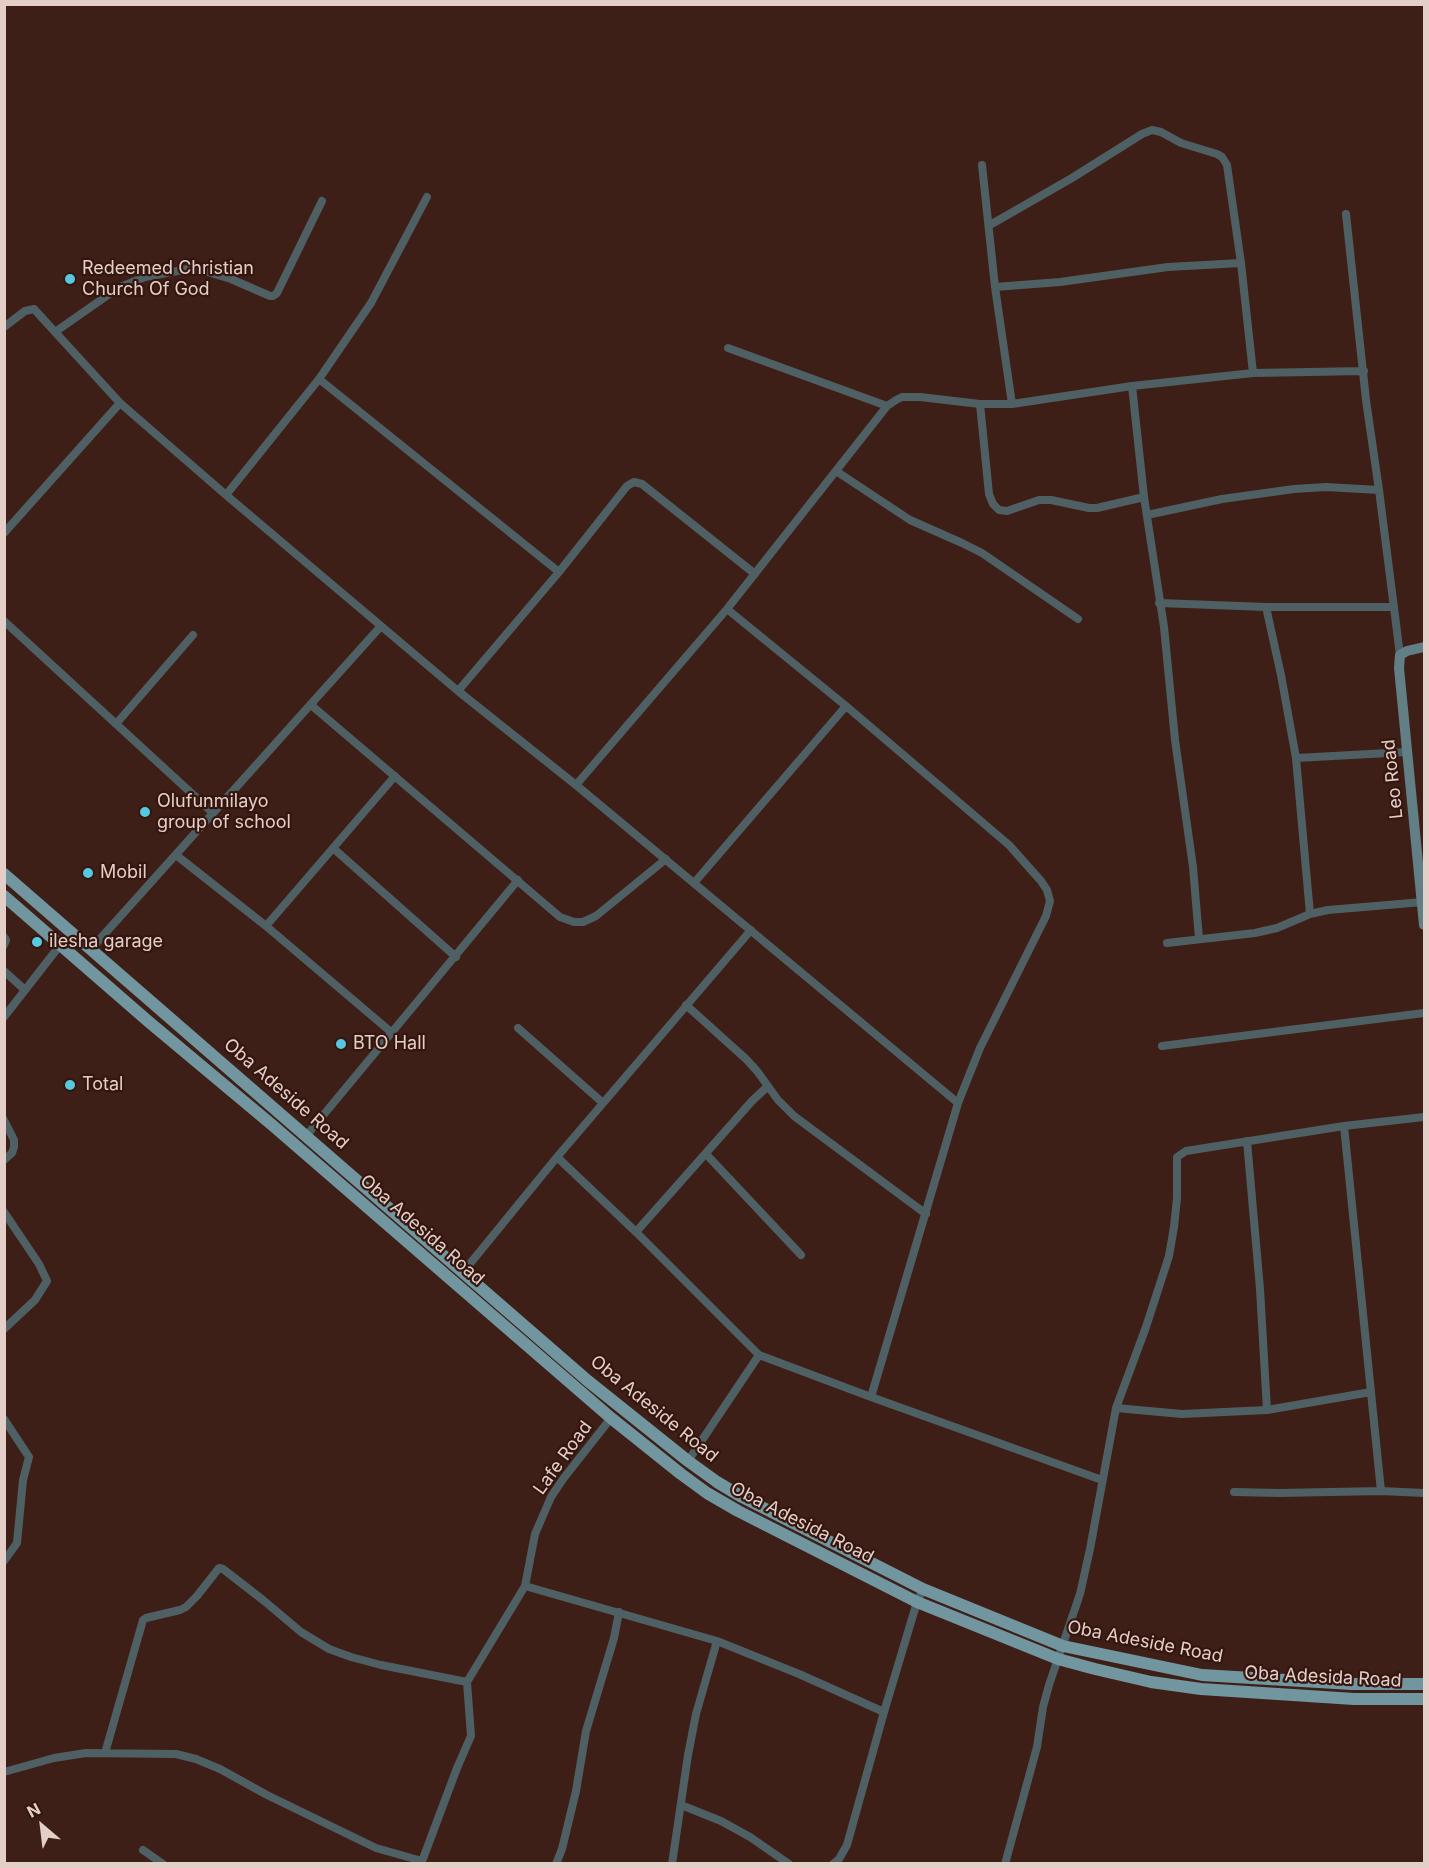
<!DOCTYPE html>
<style>
body{margin:0}
#map{position:relative;width:1429px;height:1868px;overflow:hidden;background:#3e1f18;font-family:Inter,sans-serif}
canvas{display:block}
.frame{position:absolute;inset:0;border:6px solid #e3cec8;pointer-events:none}
.north{position:absolute;left:12px;top:1796px;width:60px;height:60px;-webkit-text-stroke:4px #34160f;paint-order:stroke;rotate:332deg;font-size:16px;font-weight:700;line-height:24px;text-align:center;color:#e3cec8}
.north::after{content:'';display:block;margin:auto;width:21px;height:27px;background:#e3cec8;clip-path:polygon(50% 0,100% 100%,50% 72%,0 100%)}
</style>
<div id="map">
<canvas width="1429" height="1868"></canvas>
<div class="frame"></div>
<div class="north">N</div>
</div>
<script>
const g = document.querySelector('canvas').getContext('2d');
g.lineJoin = 'round';
function toPath(rows) {
  const path = new Path2D();
  for (const r of rows) {
    path.moveTo(r[0], r[1]);
    for (let i = 2; i < r.length; i += 2) path.lineTo(r[i], r[i + 1]);
  }
  return path;
}
function stroke(path, color, width, dash) {
  g.strokeStyle = color;
  g.lineWidth = width;
  g.lineCap = dash ? 'butt' : 'round';
  g.setLineDash(dash || []);
  g.stroke(path);
}
function drawText(font, color, halo, rows, align = 'center') {
  g.font = font + ' Inter,sans-serif';
  g.lineWidth = 4.5;
  g.setLineDash([]);
  g.textBaseline = 'middle';
  g.strokeStyle = halo;
  g.fillStyle = color;
  for (const [text, x, y, turn = 0] of rows) {
    g.save();
    g.translate(x, y);
    g.rotate((+turn || 0) * Math.PI / 180);
    g.textAlign = isNaN(turn) ? turn : align;
    if (halo) g.strokeText(text, 0, 0);
    g.fillText(text, 0, 0);
    g.restore();
  }
}
const street = toPath([
 [982,165,995,287,1012,404],
 [990,225,1072,178,1142,134,1152,130,1161,132,1181,143,1217,154,1222,157,1227,165,1241,263,1253,373],
 [995,287,1060,282,1168,267,1241,263],
 [4,327,25,311,34,309,120,403,226,495,458,691,576,785,958,1103],
 [55,332,118,288,145,277,188,269,201,270,231,279,270,296,273,296,277,293,322,201],
 [728,348,887,406],
 [319,379,559,572],
 [1132,386,1144,497,1164,627,1175,740,1193,867,1199,939],
 [980,404,989,494,993,504,999,510,1007,511,1039,500,1051,500,1089,508,1097,508,1144,497],
 [836,471,910,520,962,543,982,553,1078,619],
 [1379,490,1400,655],
 [226,495,319,379,371,303,427,197],
 [1147,515,1222,499,1294,489,1326,487,1379,490,1366,400,1346,214],
 [4,533,120,403],
 [1159,603,1266,607,1393,607],
 [1266,607,1281,675,1296,758,1310,914],
 [727,609,846,706,1009,845,1041,881,1047,890,1050,901,1046,916,980,1048,958,1103,871,1397],
 [4,621,213,813],
 [458,691,559,572,627,486,634,482,642,484,755,574],
 [311,705,560,917,574,922,583,922,596,916,666,859],
 [116,724,193,635],
 [1296,758,1407,752],
 [576,785,727,609,887,406,896,400,902,397,920,397,980,404,1012,404,1132,386,1253,373,1364,371],
 [333,848,456,957],
 [176,855,266,926,391,1032],
 [694,883,846,706],
 [266,926,395,776],
 [4,937,6,940,4,945],
 [1167,943,1255,933,1277,928,1310,914,1328,910,1423,902],
 [91,949,381,626],
 [4,971,25,990],
 [686,1005,746,1059,757,1071,778,1100,794,1116,926,1214],
 [4,1017,61,944],
 [518,1028,603,1103],
 [1162,1046,1424,1013],
 [4,1120,14,1140,14,1147,12,1153,4,1160],
 [1344,1126,1381,1491],
 [306,1136,518,880],
 [1247,1141,1260,1289,1267,1410],
 [706,1154,801,1255],
 [557,1157,636,1232,759,1355,871,1397,1102,1480],
 [4,1212,39,1264,47,1281,35,1300,4,1329],
 [636,1232,752,1101,768,1086],
 [464,1271,557,1157,751,930],
 [1116,1408,1182,1414,1267,1410,1371,1392],
 [4,1419,29,1457,23,1480,17,1543,4,1561],
 [688,1461,759,1355],
 [1234,1492,1279,1493,1381,1491,1424,1493],
 [525,1586,717,1641,799,1674,884,1712],
 [105,1753,143,1620,146,1618,180,1610,186,1607,197,1596,219,1568,223,1569,263,1600,301,1632,329,1649,351,1657,381,1665,467,1682],
 [4,1772,54,1758,86,1753,176,1754,196,1759,220,1769,267,1795,376,1848,422,1861],
 [681,1805,721,1821,750,1837,789,1864],
 [143,1850,163,1864],
 [421,1864,457,1768,471,1736,467,1682,525,1586,535,1534,551,1497,563,1479,611,1418],
 [556,1864,562,1849,576,1791,586,1731,614,1638,619,1612],
 [672,1864,688,1755,696,1714,717,1641],
 [833,1864,839,1859,847,1845,884,1712,917,1602,923,1589],
 [1005,1864,1037,1747,1043,1707,1049,1685,1080,1594,1090,1549,1116,1408,1146,1327,1169,1256,1174,1227,1177,1198,1177,1157,1186,1151,1344,1126,1424,1117]
]);
const secondary = toPath([
 [1424,647,1407,651,1400,655,1399,668,1424,925]
]);
const primary = toPath([
 [4,874,588,1381,688,1461,717,1482,742,1497,923,1589,1063,1646,1202,1675,1352,1684,1424,1684],
 [4,896,149,1022,271,1124,611,1418,681,1474,707,1493,738,1511,917,1602,1058,1659,1095,1669,1151,1682,1201,1689,1354,1699,1424,1699]
]);
const markers = [
 [70,279,6,"#56c9e1"],
 [145,812,6,"#56c9e1"],
 [88,873,6,"#56c9e1"],
 [37,942,6,"#56c9e1"],
 [341,1044,6,"#56c9e1"],
 [70,1085,6,"#56c9e1"]
];
const poiNames = [
 ["Redeemed Christian",82,269],
 ["Church Of God",82,290],
 ["Olufunmilayo",157,802],
 ["group of school",157,823],
 ["Mobil",100,873],
 ["ilesha garage",49,942],
 ["BTO Hall",353,1044],
 ["Total",82,1085]
];
const streetNames = [
 ["Leo Road",1393,779,-96],
 ["Oba Adeside Road",286,1094,41],
 ["Oba Adesida Road",422,1230,41],
 ["Oba Adeside Road",654,1409,39],
 ["Lafe Road",563,1458,-54],
 ["Oba Adesida Road",802,1523,27],
 ["Oba Adeside Road",1145,1642,11],
 ["Oba Adesida Road",1323,1677,3]
];
stroke(street, '#4e6064', 8);
stroke(secondary, '#627f85', 10);
stroke(primary, '#71969f', 12);
for (const [x, y, r, color] of markers) {
  const dot = new Path2D();
  dot.arc(x, y, r, 0, 2 * Math.PI);
  g.fillStyle = color;
  g.fill(dot);
  stroke(dot, '#34160f', 2);
}
drawText('18px', '#e3cec8', '#34160f', poiNames, 'left');
drawText('18px', '#e3cec8', '#34160f', streetNames);
</script>
